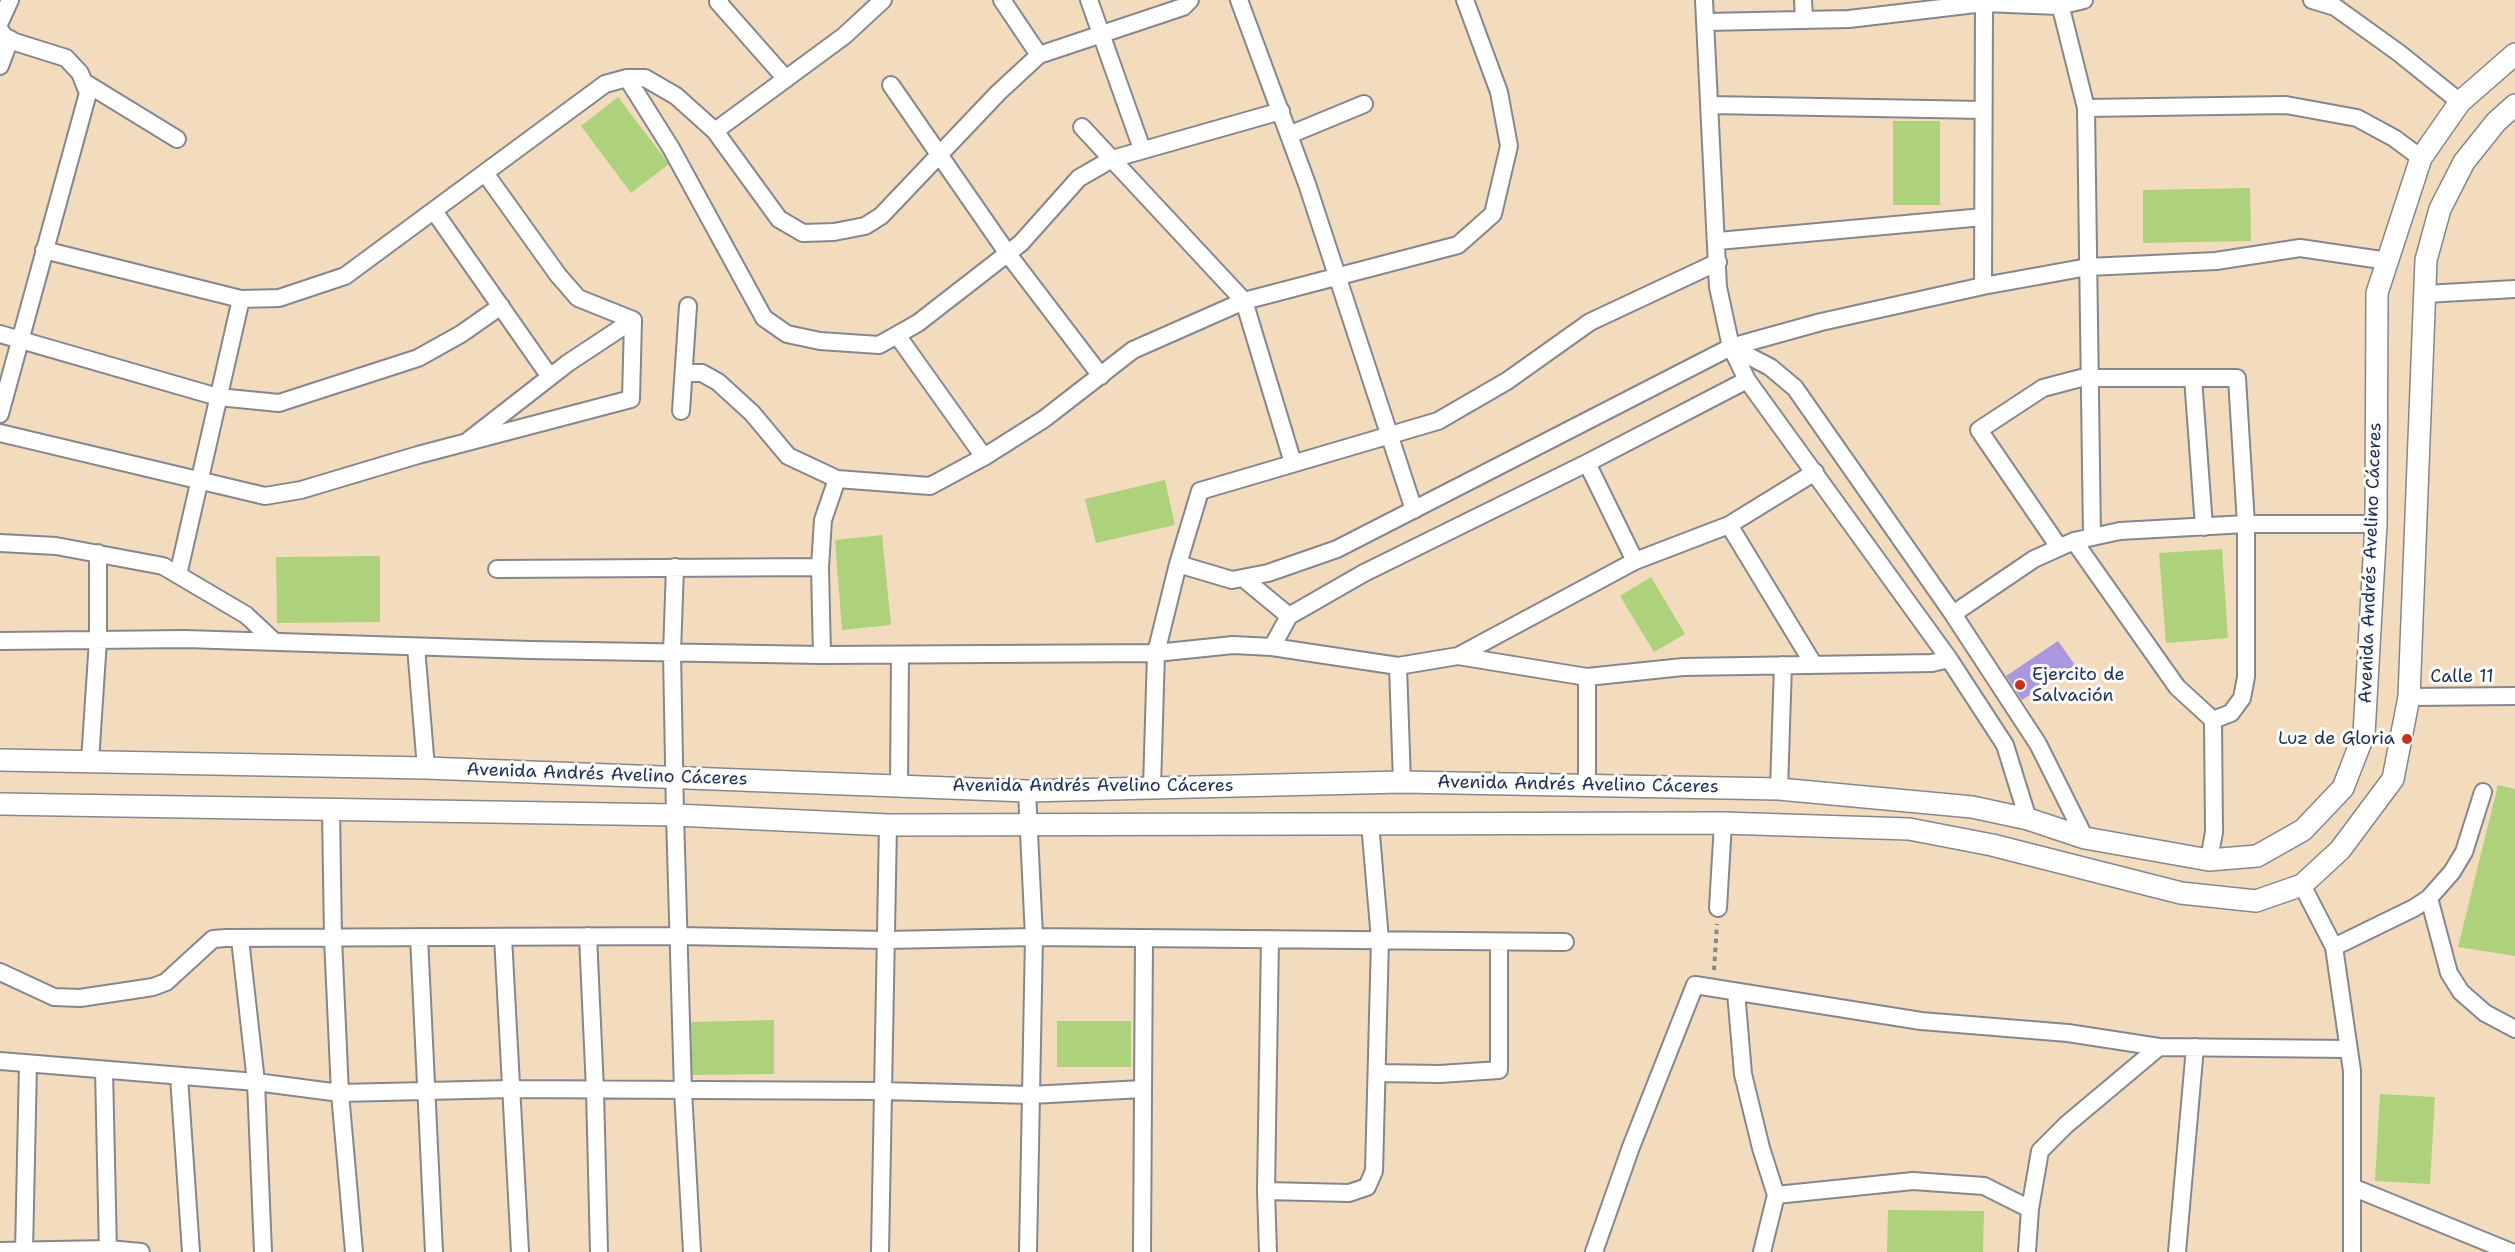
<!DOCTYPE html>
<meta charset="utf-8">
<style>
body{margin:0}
canvas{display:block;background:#f2dcbd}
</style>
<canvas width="2515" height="1252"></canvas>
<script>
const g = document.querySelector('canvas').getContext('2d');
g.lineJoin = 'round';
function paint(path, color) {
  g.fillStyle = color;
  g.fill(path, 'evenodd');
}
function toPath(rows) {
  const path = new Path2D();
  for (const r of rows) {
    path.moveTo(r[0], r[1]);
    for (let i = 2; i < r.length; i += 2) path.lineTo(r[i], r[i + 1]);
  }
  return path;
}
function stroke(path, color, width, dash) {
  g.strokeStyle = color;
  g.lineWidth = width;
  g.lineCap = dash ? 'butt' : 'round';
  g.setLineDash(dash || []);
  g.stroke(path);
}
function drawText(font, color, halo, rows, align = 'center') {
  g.font = font + ' "Shantell Sans",sans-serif';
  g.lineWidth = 6;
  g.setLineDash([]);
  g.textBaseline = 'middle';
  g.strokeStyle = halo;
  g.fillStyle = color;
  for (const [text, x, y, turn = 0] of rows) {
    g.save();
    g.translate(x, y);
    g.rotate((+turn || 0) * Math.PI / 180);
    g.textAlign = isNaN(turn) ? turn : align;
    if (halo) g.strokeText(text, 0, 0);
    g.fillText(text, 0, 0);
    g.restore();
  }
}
const green = toPath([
 [618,97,669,164,631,193,581,126],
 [1893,121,1940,121,1940,205,1893,205],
 [2250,188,2251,241,2143,243,2143,190],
 [1165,480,1175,525,1096,543,1085,499],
 [882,535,891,625,842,630,835,540],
 [2222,549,2228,638,2166,643,2159,553],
 [380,556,380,622,277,623,276,557],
 [1651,577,1685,634,1654,652,1620,596],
 [2498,785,2515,789,2515,956,2458,947],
 [774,1020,774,1074,692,1075,691,1022],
 [1057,1021,1131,1021,1131,1067,1057,1067],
 [2380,1094,2435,1097,2430,1184,2375,1181],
 [1888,1210,1984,1211,1983,1252,1887,1252]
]);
const building = toPath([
 [2058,641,2075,665,2022,700,2006,676]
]);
const path = toPath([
 [1714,970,1717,924]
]);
const minor = toPath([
 [720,0,718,2,786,79],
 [1002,0,1039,55],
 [1089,0,1142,149],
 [1239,0,1307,184,1414,510],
 [1704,0,1718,287,1731,347,1747,380,1949,659,2005,745,2028,819],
 [1803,0,1804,19],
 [2059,0,2086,108,2092,537],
 [2312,0,2335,7,2399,53,2460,102],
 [0,22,10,0],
 [1706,22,1849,19,1984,3,2059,6,2084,0],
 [0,30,4,36,15,42,66,58,80,73,88,93,0,414],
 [0,66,10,39],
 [627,78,671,148,764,318,787,334,820,341,879,345,918,323,1021,243,1079,178,1112,159,1281,111],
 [84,82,177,139],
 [891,85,1008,254,1101,376],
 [1710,105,1983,110],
 [2086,108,2286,105,2357,118,2394,138,2421,158],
 [1082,127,1244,301,1293,463],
 [715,131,844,36,883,0],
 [1289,135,1364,104],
 [485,173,558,275,578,298,633,320],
 [434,211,550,377],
 [1718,241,1983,217],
 [44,250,241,299,279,298,345,276,605,84,627,78,645,78,676,96,715,131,779,219,803,233,834,232,865,226,881,216,998,93,1039,55,1183,7,1190,0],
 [1983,286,1984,3],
 [2425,294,2515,289],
 [0,334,218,397,279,403,418,358,461,334,501,306],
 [897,335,984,457],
 [1731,347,1770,367,1795,388,1953,614,2038,744,2085,838],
 [685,373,702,373,718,382,752,413,788,456,837,479],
 [2193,378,2204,527],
 [681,411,688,306],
 [0,433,265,496,301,490,418,455,631,399,633,320],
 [469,440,568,363,633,320],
 [1587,463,1635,561],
 [1729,525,1814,665],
 [2074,541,2177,687,2213,720,2214,832,2209,860],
 [0,543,56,546,163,566,246,615,275,642],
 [2059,547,1979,430,2043,388,2081,378,2237,378,2246,524,2246,677,2242,698,2231,713,2213,720],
 [1178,564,1232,580,1268,573,1337,549,1731,347,1821,322,1983,286,2088,267,2216,261,2300,248,2388,261],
 [675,567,672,653,675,815,683,1091,692,1252],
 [497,569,820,567],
 [178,575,241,299],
 [1243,578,1289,616],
 [1953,614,2034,559,2074,541,2120,531,2246,524,2376,524],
 [0,641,185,639,530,650,822,655,1156,653,1233,645,1272,647,1398,666,1458,656,1587,677,1683,667,1932,663,1949,659],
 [416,647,426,768],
 [1272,647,1289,616,1364,573,1587,463,1747,380],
 [822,655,820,567,823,520,837,479,930,486,984,457,1044,419,1133,350,1244,301,1458,245,1493,214,1509,146,1499,92,1465,0],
 [1458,656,1635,561,1729,525,1815,472],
 [1398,666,1402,782],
 [2409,697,2515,696],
 [90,761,98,640,98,553],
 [1587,785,1587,677],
 [899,786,900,655],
 [1152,787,1156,653,1178,564,1200,491,1438,421,1507,381,1590,322,1718,262],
 [1779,789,1783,665],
 [1027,791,1034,937,1028,1252],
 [331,810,333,938,340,1093,354,1252],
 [2302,885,2334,947,2352,1071,2352,1252],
 [2429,898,2449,973,2461,992,2485,1013,2515,1029],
 [1718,908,1723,823],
 [588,936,595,1090,599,1252],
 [419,937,434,1252],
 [503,937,520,1252],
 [240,939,256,1082,263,1252],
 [2334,947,2414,908,2429,898,2452,872,2464,852,2483,792],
 [0,972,54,997,80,998,153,987,166,982,213,939,226,938,680,936,886,940,1034,937,1565,942],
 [1736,992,1743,1074,1761,1148,1776,1195,1762,1252],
 [0,1061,256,1082,340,1093,511,1089,883,1091,1031,1095,1142,1089],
 [104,1070,108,1252],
 [1378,1073,1440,1074,1499,1070,1499,942],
 [179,1077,191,1252],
 [2352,1187,2511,1252],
 [1266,1191,1349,1193,1367,1187,1374,1171,1380,940,1370,823],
 [1776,1195,1913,1181,1984,1186,2030,1209],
 [0,1251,109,1249,141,1252],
 [24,1252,28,1064],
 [880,1252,888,825],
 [1142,1252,1144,938],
 [1268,1252,1266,1191,1270,939],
 [1594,1252,1631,1147,1695,985,1921,1021,2068,1033,2159,1047,2349,1049],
 [2027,1252,2030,1209,2040,1151,2066,1125,2159,1047],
 [2177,1252,2195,1047]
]);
const tertiary = toPath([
 [0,760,426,768,1027,791,1402,782,1779,789,1972,807,2028,819,2085,838,2209,860,2257,856,2303,830,2343,788,2364,734,2376,524,2377,293,2421,158,2460,102,2515,54],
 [0,804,675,815,888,825,1723,823,1909,829,1992,845,2181,893,2256,901,2302,885,2340,850,2393,779,2409,697,2426,260,2440,209,2464,162,2496,122,2515,105]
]);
const markers = [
 [2020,685,6,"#c8321e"],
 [2407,739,6,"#c8321e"]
];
const streetNames = [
 ["Avenida Andrés Avelino Cáceres",2371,563,-88],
 ["Calle 11",2462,677],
 ["Avenida Andrés Avelino Cáceres",607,775,2],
 ["Avenida Andrés Avelino Cáceres",1578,785,1],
 ["Avenida Andrés Avelino Cáceres",1093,786]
];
const poiNames = [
 ["Ejercito de",2032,675],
 ["Salvación",2032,696],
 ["Luz de Gloria",2395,739,"right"]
];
paint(green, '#aed27b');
paint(building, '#aa97e0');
stroke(minor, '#86868e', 20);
stroke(tertiary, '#86868e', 24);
stroke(path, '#86868e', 4, [4.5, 4.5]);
stroke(minor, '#fff', 16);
stroke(tertiary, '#fff', 21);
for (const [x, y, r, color] of markers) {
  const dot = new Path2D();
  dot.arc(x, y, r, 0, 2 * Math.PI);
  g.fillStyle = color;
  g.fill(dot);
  stroke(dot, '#fdfcf7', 2);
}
drawText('18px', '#1b2f5e', '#fdfcf7', streetNames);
drawText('18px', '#1b2f5e', '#fdfcf7', poiNames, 'left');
</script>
